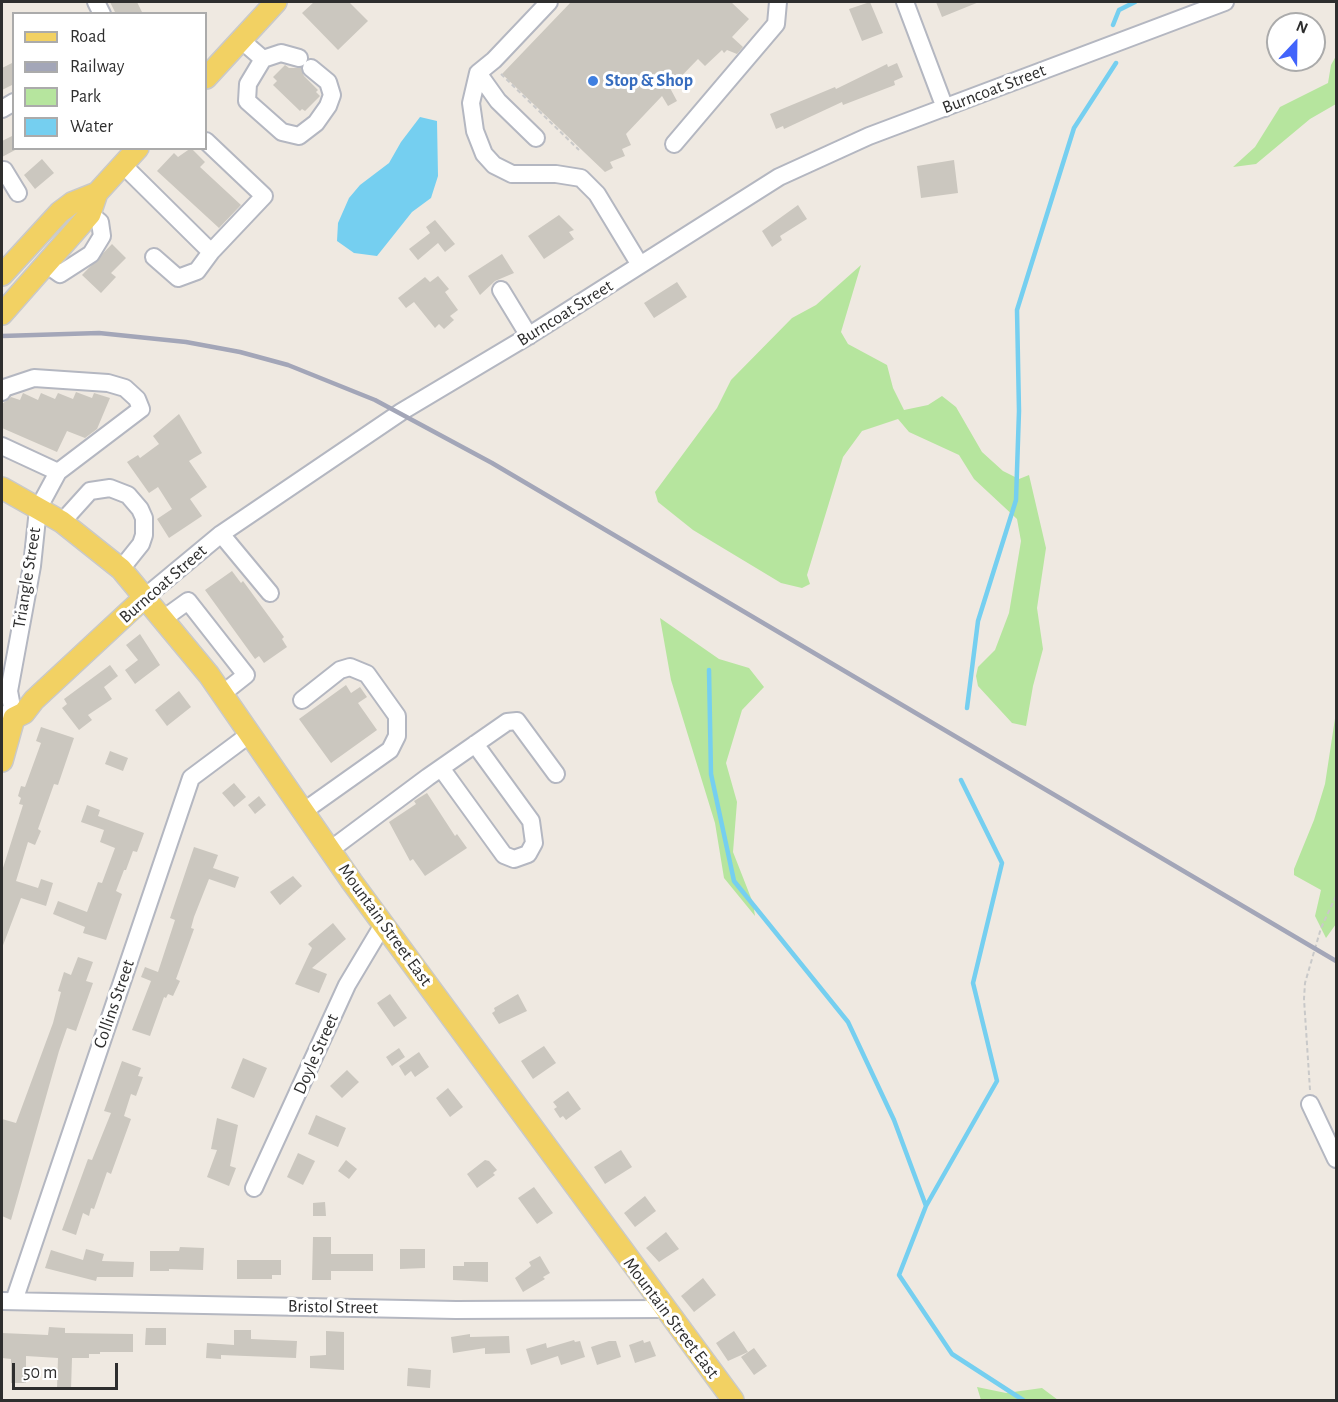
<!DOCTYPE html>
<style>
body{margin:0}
#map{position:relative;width:1338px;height:1402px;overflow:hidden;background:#efe9e1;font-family:"Alegreya Sans",sans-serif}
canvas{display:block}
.frame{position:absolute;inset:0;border:3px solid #2e2e2e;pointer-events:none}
.legend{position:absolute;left:12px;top:12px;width:195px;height:138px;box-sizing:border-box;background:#fff;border:2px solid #ababab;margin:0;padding:8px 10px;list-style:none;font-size:18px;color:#2e2e2e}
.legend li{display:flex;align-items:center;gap:12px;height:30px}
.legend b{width:30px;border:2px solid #ababab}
.north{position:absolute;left:1266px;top:12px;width:60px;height:60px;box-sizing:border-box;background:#fff;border:2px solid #ababab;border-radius:50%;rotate:22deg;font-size:16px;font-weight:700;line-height:24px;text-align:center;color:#2e2e2e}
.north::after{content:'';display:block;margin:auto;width:21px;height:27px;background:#4264fb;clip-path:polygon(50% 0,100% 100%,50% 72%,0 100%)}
.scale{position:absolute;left:12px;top:1363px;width:106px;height:27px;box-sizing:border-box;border:3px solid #2e2e2e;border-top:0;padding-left:8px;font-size:18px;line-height:21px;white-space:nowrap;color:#2e2e2e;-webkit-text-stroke:4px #fff;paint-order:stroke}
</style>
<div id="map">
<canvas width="1338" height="1402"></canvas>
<div class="frame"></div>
<ul class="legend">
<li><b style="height:8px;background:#f2d163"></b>Road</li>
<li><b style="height:8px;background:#a3a6b8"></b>Railway</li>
<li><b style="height:16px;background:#b6e59e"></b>Park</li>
<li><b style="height:16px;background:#75cff0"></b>Water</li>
</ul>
<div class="north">N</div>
<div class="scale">50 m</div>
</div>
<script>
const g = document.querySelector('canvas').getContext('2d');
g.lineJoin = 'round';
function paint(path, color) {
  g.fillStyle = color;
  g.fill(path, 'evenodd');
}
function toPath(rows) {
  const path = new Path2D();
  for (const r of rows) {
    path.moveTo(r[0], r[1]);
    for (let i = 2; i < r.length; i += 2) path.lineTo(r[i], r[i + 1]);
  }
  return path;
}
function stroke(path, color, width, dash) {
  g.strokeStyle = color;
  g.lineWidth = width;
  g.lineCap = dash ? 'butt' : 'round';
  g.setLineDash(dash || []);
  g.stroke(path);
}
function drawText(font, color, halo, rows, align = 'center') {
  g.font = font + ' "Alegreya Sans",sans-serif';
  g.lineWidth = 6;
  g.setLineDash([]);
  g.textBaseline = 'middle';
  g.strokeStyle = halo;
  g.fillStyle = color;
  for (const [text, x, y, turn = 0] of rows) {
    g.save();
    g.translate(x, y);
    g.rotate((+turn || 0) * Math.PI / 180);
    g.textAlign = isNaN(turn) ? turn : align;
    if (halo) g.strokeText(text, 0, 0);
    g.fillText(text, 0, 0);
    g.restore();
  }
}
const green = toPath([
 [1336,56,1336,104,1310,119,1256,164,1233,167,1255,147,1280,107,1328,83,1331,65],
 [861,265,841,332,848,344,887,365,893,388,904,410,928,405,942,396,956,407,982,452,1003,471,1019,479,1029,475,1046,548,1037,608,1043,649,1033,686,1026,726,1012,723,978,686,976,676,978,667,995,650,1009,613,1021,541,1017,519,974,479,959,455,909,432,898,419,862,431,843,457,807,575,810,584,802,588,781,583,693,530,658,502,655,492,717,408,731,380,792,318,816,305],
 [660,618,719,659,749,668,764,687,742,710,726,763,737,802,733,852,753,903,755,916,724,878,715,823,671,680],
 [1336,712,1336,924,1326,938,1315,916,1321,890,1294,875,1294,869,1314,820,1325,784],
 [977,1387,1006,1393,1042,1388,1058,1400,981,1400]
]);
const water = toPath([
 [420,117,437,121,438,176,431,198,412,212,377,256,354,253,337,241,338,223,349,198,360,185,389,163,401,142]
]);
const stream = toPath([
 [1113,25,1119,10,1135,2],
 [709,670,711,774,734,881,848,1022,894,1120,926,1206],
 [967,708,978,621,1016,500,1019,411,1017,310,1074,128,1116,63],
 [961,780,1002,863,973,983,997,1081,926,1206,899,1275,952,1354,1023,1400]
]);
const building = toPath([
 [110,2,137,2,143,14,116,14],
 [314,2,349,2,368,21,338,50,302,13],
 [571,2,731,2,749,19,732,37,743,47,737,54,727,50,724,53,722,50,705,66,698,59,670,88,677,101,668,106,662,96,626,134,631,145,622,149,625,156,610,162,613,168,605,172,502,74],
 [870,2,883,33,862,41,849,9],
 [936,2,979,2,942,17],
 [14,62,14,84,2,90,2,68],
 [897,63,903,77,894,81,895,85,843,105,842,102,784,129,783,126,776,129,770,114,835,87,836,89,887,64,888,67],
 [285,65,289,68,301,68,304,76,318,90,316,92,320,96,305,111,302,109,300,111,273,85,277,81,273,77],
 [14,135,14,148,17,149,2,157,2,141],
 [191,148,205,162,200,167,241,205,219,228,157,171,174,153,178,157],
 [42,159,54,173,35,189,24,175],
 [954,160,958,193,921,198,917,166],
 [798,205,807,219,780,236,782,240,772,247,762,231],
 [559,215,574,230,569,232,574,239,544,259,528,236],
 [435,220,455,244,445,252,438,243,418,260,409,249,430,233,426,227],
 [112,244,126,258,111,273,116,277,101,293,82,275],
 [502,254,514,273,495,281,480,295,468,276],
 [438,276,449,289,445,292,458,310,450,316,454,320,444,329,439,324,435,328,414,302,406,308,398,298,425,277,430,282],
 [677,282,687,297,654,318,644,303],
 [76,392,92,398,94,393,110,398,97,429,85,438,67,431,57,452,2,428,2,404,11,397,20,400,23,393,38,400,41,393,55,399,58,393,73,399],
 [179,414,202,453,189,461,207,487,190,499,202,516,169,538,157,519,172,509,158,487,149,493,127,462,138,455,140,458,159,444,153,436],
 [232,571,241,583,243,581,284,637,282,639,287,647,264,663,259,656,255,659,205,590],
 [140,634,160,665,135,684,125,670,138,660,126,645],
 [110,665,118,676,104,687,112,699,88,715,92,720,79,730,62,708,67,704,64,699],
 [346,685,351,693,360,687,367,697,358,703,377,730,331,763,299,719],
 [179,691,191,707,167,726,155,710],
 [41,727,74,738,58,785,54,784,38,829,41,831,35,845,28,842,16,881,38,888,41,879,53,883,46,906,21,898,2,948,2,871,23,805,19,804,21,798,18,796,21,786,25,787,41,743,36,741],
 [110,751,128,758,123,771,105,764],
 [234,783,246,797,234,807,222,793],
 [427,793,455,836,457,834,467,848,425,876,413,859,410,861,389,822,416,804,414,801],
 [259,796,266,805,255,814,248,805],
 [87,805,100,810,98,816,144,833,137,852,133,851,126,870,124,870,116,891,122,894,106,940,83,933,85,927,53,914,58,901,87,912,98,882,102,883,115,848,100,842,104,830,81,822],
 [194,847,218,855,213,868,239,877,235,888,209,879,194,917,191,928,194,929,176,979,180,981,173,996,168,994,166,998,164,997,150,1036,132,1030,151,981,141,977,145,967,158,972,175,920,170,918],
 [293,876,302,886,280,905,270,892],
 [333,923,346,939,312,968,327,974,319,993,295,984,312,948,308,944],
 [78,957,93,962,86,981,93,983,76,1031,67,1028,59,1051,11,1220,2,1216,2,1119,16,1123,53,1023,61,992,58,991,64,972,71,975],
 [390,994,407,1018,394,1027,377,1003],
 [518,994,527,1011,499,1024,492,1013,495,1011,494,1008],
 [544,1046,556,1063,533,1079,521,1061],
 [399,1048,405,1057,392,1066,386,1057],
 [419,1052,429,1067,415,1077,411,1071,405,1076,399,1066],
 [243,1058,267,1068,254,1098,231,1088],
 [122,1061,141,1068,138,1076,143,1077,136,1096,131,1094,124,1116,131,1119,111,1174,107,1172,94,1209,91,1208,89,1216,83,1213,76,1235,62,1230,88,1159,92,1160,111,1113,104,1111],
 [347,1070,359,1082,342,1098,330,1086],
 [448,1088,463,1107,450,1117,436,1098],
 [568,1091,581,1109,566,1120,563,1116,560,1118,554,1109,557,1107,553,1102],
 [316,1115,346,1128,338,1147,308,1134],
 [217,1118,238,1125,230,1166,236,1168,229,1186,207,1177,217,1150,211,1149],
 [621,1150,632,1167,605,1184,594,1167],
 [298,1153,315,1161,303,1185,287,1177],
 [346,1160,357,1169,349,1179,338,1171],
 [485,1160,489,1161,497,1170,493,1173,495,1175,477,1188,467,1174],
 [534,1187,553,1213,537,1224,518,1198],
 [645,1196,656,1211,635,1227,624,1213],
 [325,1202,326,1216,313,1216,313,1203],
 [666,1232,679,1249,659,1262,646,1248],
 [313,1237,331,1237,331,1254,373,1254,373,1271,331,1271,331,1280,312,1280],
 [180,1247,204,1248,203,1270,169,1269,169,1271,150,1271,150,1251,179,1251],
 [86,1249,104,1254,102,1261,134,1262,133,1277,97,1277,96,1281,45,1268,51,1250,83,1260],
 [400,1249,425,1249,425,1268,400,1269],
 [540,1256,550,1273,543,1277,545,1279,523,1292,515,1278,531,1266,529,1262],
 [237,1260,281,1260,281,1275,272,1275,272,1279,237,1279],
 [464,1262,488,1262,488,1282,453,1280,453,1266,464,1266],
 [703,1278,716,1295,694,1312,681,1296],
 [49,1327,65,1328,65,1333,133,1334,133,1352,100,1352,100,1354,89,1354,89,1358,72,1358,71,1390,57,1389,58,1358,26,1356,26,1383,11,1383,11,1359,2,1358,2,1333,48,1335],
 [146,1328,166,1328,166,1345,145,1345],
 [234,1330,251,1330,251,1339,297,1341,296,1358,221,1355,221,1359,206,1358,207,1343,234,1345],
 [326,1331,344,1332,344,1370,310,1368,310,1356,326,1355],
 [734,1331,748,1352,728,1361,716,1343],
 [470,1334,470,1337,509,1336,510,1353,485,1354,485,1348,453,1353,451,1337],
 [574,1340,575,1342,580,1341,585,1357,561,1365,558,1356,531,1365,526,1349,546,1343,547,1348],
 [643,1340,644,1343,650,1341,656,1356,635,1363,629,1345],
 [609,1341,616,1341,621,1357,597,1365,591,1347],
 [754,1348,767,1366,754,1375,741,1357],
 [408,1368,431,1370,430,1388,407,1386]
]);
const path = toPath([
 [501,74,579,150],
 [1310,1090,1304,999,1305,983,1321,928,1336,896]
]);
const minor = toPath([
 [96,2,102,14],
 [549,2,494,60,478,73,471,103,475,131,484,154,494,165,512,174,556,174,581,178,597,194,640,265],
 [905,2,945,108],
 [241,40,263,59],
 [299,58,281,53,263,59,248,84,247,101,282,132,299,136,316,123,328,106,332,95,328,82,311,68],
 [478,73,498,101,536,138],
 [2,109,14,102],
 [674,144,776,24,778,2],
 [123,165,211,252,264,196,206,141],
 [2,172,4,170,18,193],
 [154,257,178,278,197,271,211,252],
 [46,264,60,274,91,254,102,236,100,222,90,214],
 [501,290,529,336],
 [2,392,4,388,34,378,108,383,125,388,137,399,141,409,58,472,38,509,32,566,9,691,14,718,2,714],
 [2,446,58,472],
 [62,522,90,491,110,488,128,495,140,509,144,518,144,535,141,544,121,569],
 [221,534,270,593],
 [145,597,221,534,401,412,525,338,779,177,869,136,1225,2],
 [163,619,188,601,246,675,222,694],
 [302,700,340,670,350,667,367,674,397,716,397,736,390,750,304,811],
 [441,768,504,855,514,859,528,854,534,843,531,821,475,744],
 [330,850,428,777,507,722,517,721,556,774],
 [1310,1104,1336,1159],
 [254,1188,347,985,384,923],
 [2,1301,456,1310,665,1309],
 [14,1301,191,778,250,734]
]);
const major = toPath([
 [206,78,276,2],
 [2,275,60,212,72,203,97,193],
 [2,314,90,214,97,193,138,148],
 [2,488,62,522,121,569,209,675,352,882,733,1400],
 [2,761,14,718,24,713,34,700,145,597]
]);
const rail = toPath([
 [2,336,99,333,186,342,240,352,288,365,375,400,492,463,1336,961]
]);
const markers = [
 [593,81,6,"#3f7fe0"]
];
const shopNames = [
 ["Stop & Shop",605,81]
];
const streetNames = [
 ["Burncoat Street",994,89,-21],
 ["Burncoat Street",565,313,-32],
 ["Triangle Street",27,578,-81],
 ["Burncoat Street",163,584,-41],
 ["Mountain Street East",385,925,54],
 ["Collins Street",114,1004,-71],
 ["Doyle Street",316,1054,-66],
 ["Bristol Street",333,1307,1],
 ["Mountain Street East",671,1318,53]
];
paint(green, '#b6e59e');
paint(water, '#75cff0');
stroke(stream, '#75cff0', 4.5);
paint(building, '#cbc7bf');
stroke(minor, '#b4b7c1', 20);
stroke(major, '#c9c9c9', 24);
stroke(path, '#c9c9c9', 2, [4.5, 3]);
stroke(minor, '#fff', 16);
stroke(major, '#f2d163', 21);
stroke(rail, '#a3a6b8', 4.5);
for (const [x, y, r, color] of markers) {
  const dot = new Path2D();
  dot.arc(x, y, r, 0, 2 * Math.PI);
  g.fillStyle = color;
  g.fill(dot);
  stroke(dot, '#fff', 2);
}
drawText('bold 18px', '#366cbe', '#fff', shopNames, 'left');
drawText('18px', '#2e2e2e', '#fff', streetNames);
</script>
